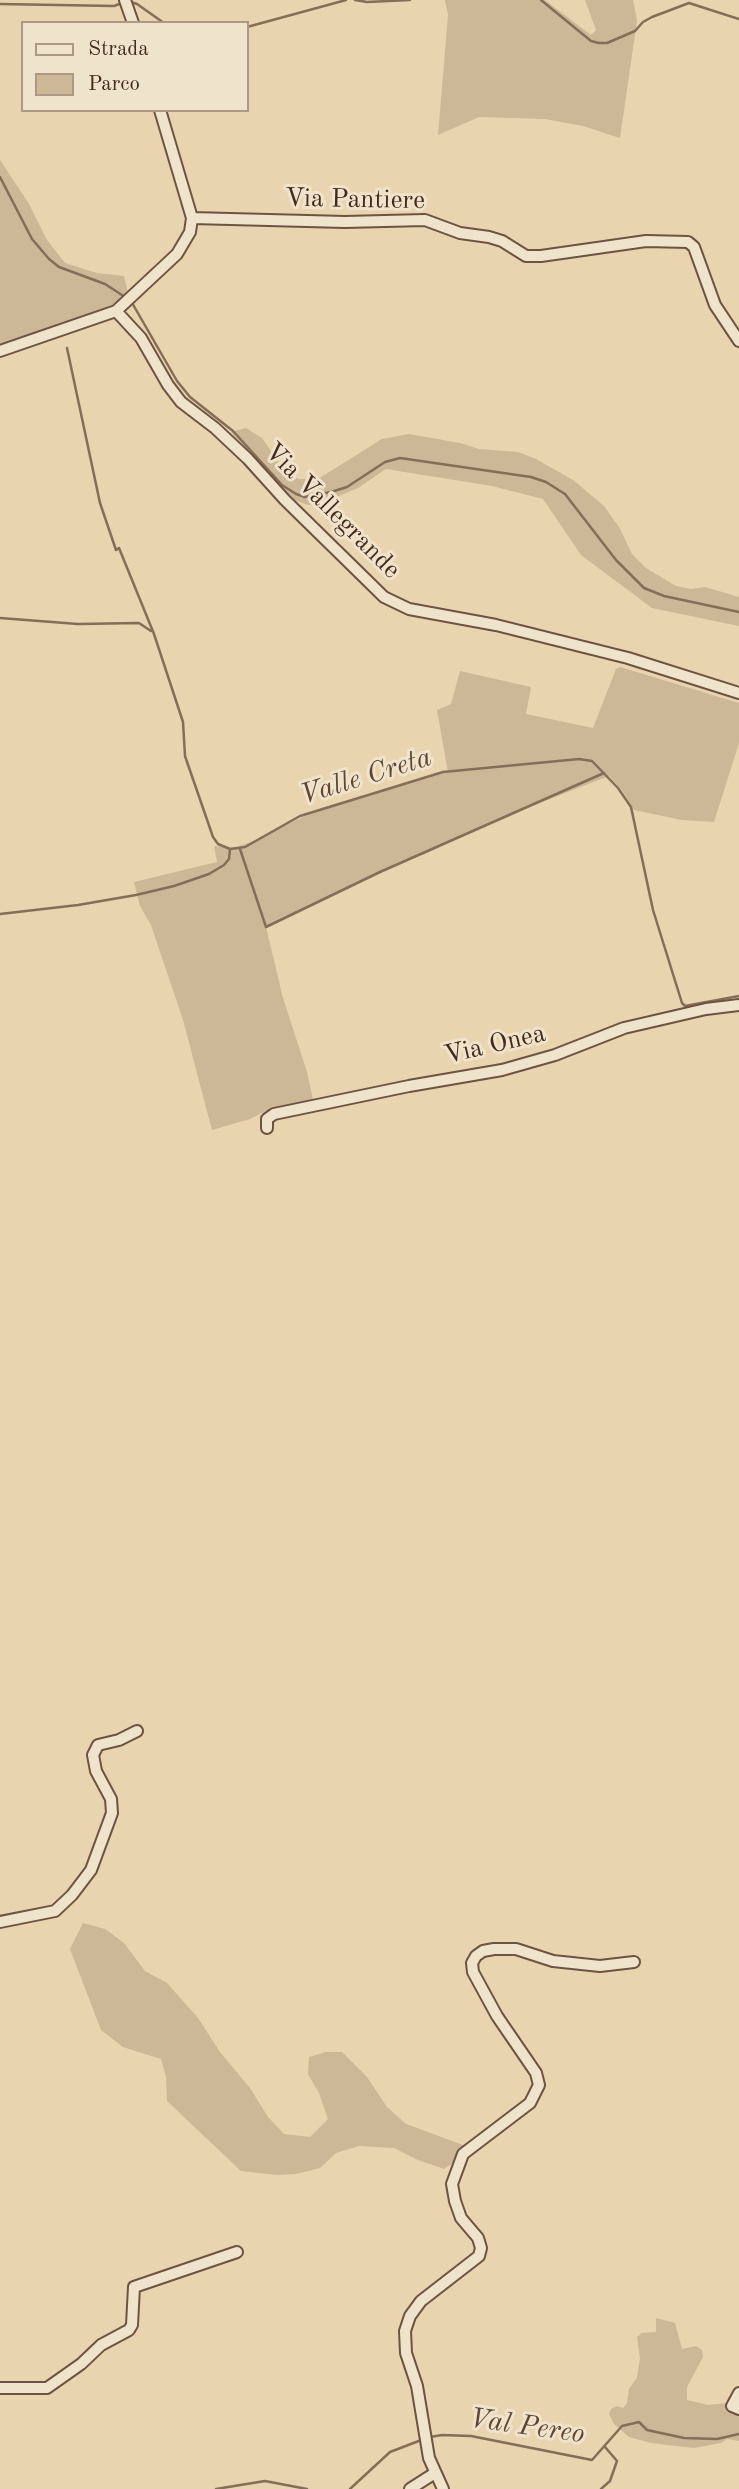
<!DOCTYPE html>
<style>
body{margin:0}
#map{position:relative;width:739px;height:2489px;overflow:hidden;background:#e8d4af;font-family:"Old Standard TT",serif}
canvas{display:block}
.legend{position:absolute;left:21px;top:21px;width:228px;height:91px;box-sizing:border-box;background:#f0e3cb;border:2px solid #ab9985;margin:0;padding:9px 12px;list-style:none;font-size:21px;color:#44291d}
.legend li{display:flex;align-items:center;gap:14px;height:35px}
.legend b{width:35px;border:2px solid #ab9985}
</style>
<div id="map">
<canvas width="739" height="2489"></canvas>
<ul class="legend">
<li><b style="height:9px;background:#f0e3cb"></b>Strada</li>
<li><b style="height:19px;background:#ccb796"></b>Parco</li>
</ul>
</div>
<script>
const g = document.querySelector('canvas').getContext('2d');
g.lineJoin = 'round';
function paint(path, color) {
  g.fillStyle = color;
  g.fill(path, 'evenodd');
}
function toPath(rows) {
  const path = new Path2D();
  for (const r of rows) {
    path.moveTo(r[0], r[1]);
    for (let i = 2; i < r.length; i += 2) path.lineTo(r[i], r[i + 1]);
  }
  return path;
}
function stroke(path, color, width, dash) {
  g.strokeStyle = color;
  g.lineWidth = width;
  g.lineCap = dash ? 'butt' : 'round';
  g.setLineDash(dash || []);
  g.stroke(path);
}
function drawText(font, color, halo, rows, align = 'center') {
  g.font = font + ' "Old Standard TT",serif';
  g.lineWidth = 6;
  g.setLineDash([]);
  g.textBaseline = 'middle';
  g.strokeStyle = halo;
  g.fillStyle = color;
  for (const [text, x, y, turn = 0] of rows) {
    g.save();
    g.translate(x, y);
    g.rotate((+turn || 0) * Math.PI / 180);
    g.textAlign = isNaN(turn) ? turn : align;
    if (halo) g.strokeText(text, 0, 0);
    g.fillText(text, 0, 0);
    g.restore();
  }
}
const green = toPath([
 [445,0,545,0,591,35,596,30,585,0,633,0,637,21,620,138,583,126,545,119,479,117,438,135,448,15],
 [0,160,29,204,47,240,65,263,97,273,124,276,131,307,123,315,75,331,44,329,0,343],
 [246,428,262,438,279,463,298,479,318,479,382,439,409,434,460,443,479,449,518,452,536,459,573,480,604,506,619,527,632,554,646,568,676,586,691,589,705,587,739,597,739,626,652,608,581,555,543,499,492,486,386,469,358,488,327,501,308,505,291,499,231,432],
 [620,667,739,703,739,743,714,822,682,820,634,810,622,790,609,776,493,821,425,854,397,863,266,927,283,998,307,1072,313,1100,272,1108,250,1119,212,1130,183,1020,151,925,140,906,134,882,217,862,214,846,234,848,256,840,321,808,448,772,437,710,451,704,460,671,531,687,526,714,593,728,616,669],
 [83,1923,105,1929,124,1943,145,1971,167,1983,198,2018,220,2052,250,2088,268,2117,284,2134,310,2137,328,2119,319,2093,308,2074,309,2057,326,2052,342,2052,367,2077,387,2107,406,2124,463,2145,456,2161,444,2169,418,2160,394,2148,359,2146,336,2153,320,2168,296,2174,277,2175,241,2171,167,2101,166,2077,161,2059,123,2047,101,2030,70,1949],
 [656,2318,675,2323,682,2349,696,2346,702,2350,703,2357,687,2387,687,2400,708,2405,737,2402,739,2394,739,2441,727,2439,721,2443,694,2448,651,2443,629,2437,614,2424,609,2414,611,2409,617,2406,623,2408,627,2403,629,2389,637,2378,640,2358,637,2337,642,2333,656,2332]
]);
const stream = toPath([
 [355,0,367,2,410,0],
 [541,0,591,41,599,43,607,43,635,31,643,22,652,17,689,3,739,19],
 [128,1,137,4,164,23],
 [0,4,114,6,122,3],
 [247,27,346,0],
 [0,177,32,239,49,259,59,267,105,284,125,297],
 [131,301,177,381,190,397,233,431,282,485,296,494,305,497,331,492,347,487,385,462,400,458,531,477,546,482,565,494,616,560,644,588,664,596,739,612],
 [67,348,100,503,116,550,119,548,154,634,183,722,185,756,213,837,218,844,230,849,245,847,300,816,443,772,579,759,592,761,618,788,631,807,653,910,682,1003,685,1006,739,996],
 [0,618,78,624,139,623,151,631],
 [240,849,266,927,380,872,604,773],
 [0,914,78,905,136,895,174,886,209,874,224,865,229,859,230,849],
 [430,2437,442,2435,471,2436,592,2460,622,2426,639,2422,647,2430,684,2438,717,2439,739,2434],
 [216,2489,265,2481,307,2489],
 [350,2489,390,2452,424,2439],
 [601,2489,610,2481,617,2461,605,2447]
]);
const minor = toPath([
 [125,0,133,23],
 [192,218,345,222,425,220,460,233,489,237,502,241,526,256,541,256,646,241,688,242,694,247,715,305,739,341],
 [116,311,141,338,168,385,181,402,215,428,248,459,285,500,384,597,409,609,496,625,628,658,739,693],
 [0,351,116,311,177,254,190,232,192,218,160,110],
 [267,1128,267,1119,274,1114,409,1086,502,1070,555,1055,624,1028,706,1009,739,1005],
 [0,1922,55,1911,72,1895,91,1870,112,1813,111,1799,96,1771,93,1755,98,1745,119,1740,137,1731],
 [0,2388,47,2388,81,2364,101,2345,129,2330,132,2325,134,2287,237,2252],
 [739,2393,732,2406,739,2409],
 [410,2489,435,2473],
 [443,2489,429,2458,417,2386,406,2353,405,2331,410,2316,421,2301,479,2256,481,2248,478,2238,461,2218,455,2201,452,2184,463,2154,530,2103,539,2085,536,2073,497,2016,473,1972,472,1963,476,1956,483,1951,494,1949,516,1949,553,1961,600,1966,634,1962]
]);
const streetNames = [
 ["Via Pantiere",355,200,1],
 ["Via Vallegrande",332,511,45],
 ["Via Onea",495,1045,-13]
];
const waterNames = [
 ["Valle Creta",366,777,-17],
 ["Val Pereo",527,2427,8]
];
paint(green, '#ccb796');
stroke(stream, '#856d57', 2.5);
stroke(minor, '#6d5442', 14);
stroke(minor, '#f0e3cb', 10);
drawText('26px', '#44291d', '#f0e3cb', streetNames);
drawText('italic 28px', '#5f4535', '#f0e3cb', waterNames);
</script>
